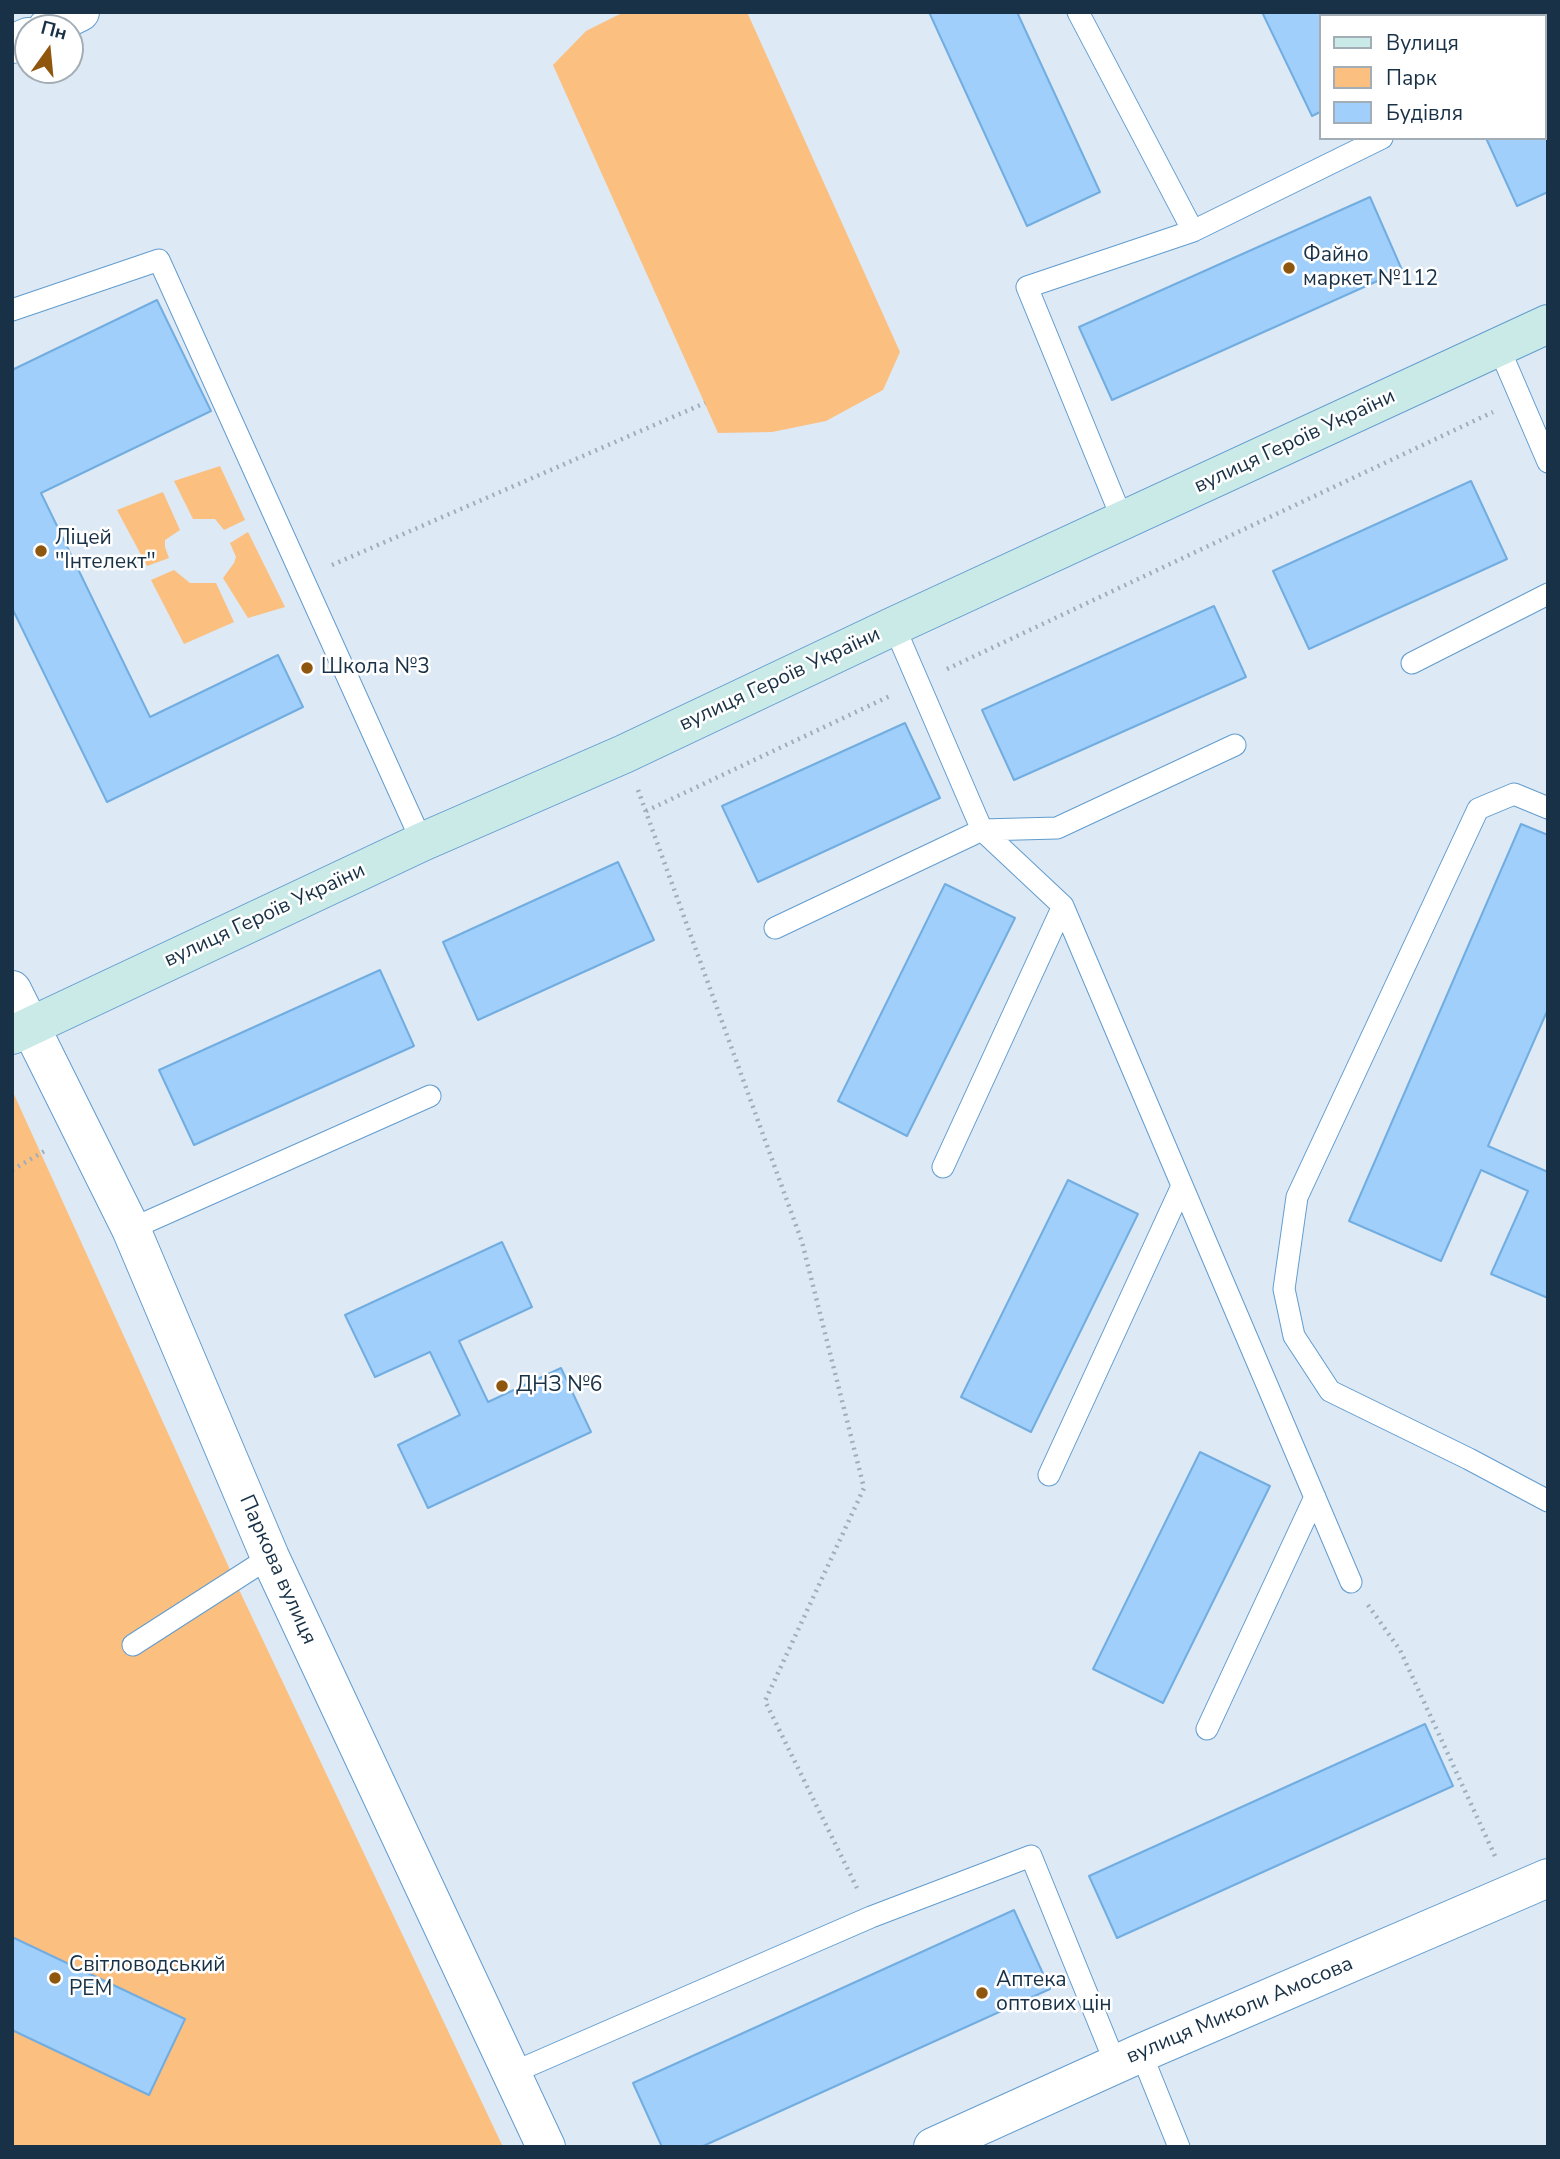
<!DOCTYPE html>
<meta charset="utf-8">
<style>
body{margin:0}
#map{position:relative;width:1560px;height:2159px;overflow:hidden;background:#dde9f4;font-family:"Nunito Sans",sans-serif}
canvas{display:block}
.frame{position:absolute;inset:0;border:14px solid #183146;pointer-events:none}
.legend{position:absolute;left:1319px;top:14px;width:228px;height:126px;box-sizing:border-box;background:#fff;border:2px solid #a3adb5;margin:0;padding:9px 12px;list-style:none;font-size:21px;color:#183146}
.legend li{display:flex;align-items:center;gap:14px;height:35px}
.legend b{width:35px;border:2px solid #a3adb5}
.north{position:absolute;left:14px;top:14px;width:70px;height:70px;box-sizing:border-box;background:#fff;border:2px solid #a3adb5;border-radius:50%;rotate:15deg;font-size:19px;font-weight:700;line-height:28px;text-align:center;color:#183146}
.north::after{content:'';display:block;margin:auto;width:24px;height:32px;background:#8f570e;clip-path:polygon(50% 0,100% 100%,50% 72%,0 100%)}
</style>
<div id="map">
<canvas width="1560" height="2159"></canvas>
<div class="frame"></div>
<ul class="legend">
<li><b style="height:9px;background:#caeae7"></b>Вулиця</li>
<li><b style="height:19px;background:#fbbf80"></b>Парк</li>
<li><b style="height:19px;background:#9fcffa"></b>Будівля</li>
</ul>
<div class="north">Пн</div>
</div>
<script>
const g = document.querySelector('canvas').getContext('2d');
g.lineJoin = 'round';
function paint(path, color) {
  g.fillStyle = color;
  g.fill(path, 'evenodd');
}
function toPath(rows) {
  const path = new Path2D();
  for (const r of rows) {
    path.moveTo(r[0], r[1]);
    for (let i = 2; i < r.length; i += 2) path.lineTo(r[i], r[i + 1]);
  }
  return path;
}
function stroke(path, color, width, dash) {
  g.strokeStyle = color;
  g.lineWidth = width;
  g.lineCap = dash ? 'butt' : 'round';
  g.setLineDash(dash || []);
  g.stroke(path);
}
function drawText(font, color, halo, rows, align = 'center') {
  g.font = font + ' "Nunito Sans",sans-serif';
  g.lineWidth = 5;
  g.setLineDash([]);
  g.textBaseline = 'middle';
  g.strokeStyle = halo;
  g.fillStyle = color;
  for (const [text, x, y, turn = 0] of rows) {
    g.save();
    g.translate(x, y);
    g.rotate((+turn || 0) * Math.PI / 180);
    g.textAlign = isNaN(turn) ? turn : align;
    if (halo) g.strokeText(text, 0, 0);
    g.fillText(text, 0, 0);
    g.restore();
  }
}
const green = toPath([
 [624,12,747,12,900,352,883,390,826,421,772,432,718,433,553,65,586,31],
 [220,466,245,520,224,530,215,519,193,519,174,481],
 [163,492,180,530,165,540,165,547,169,558,147,566,117,510],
 [248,532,285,607,248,618,223,578,234,563,236,557,230,543],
 [174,570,190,583,216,583,234,622,184,644,151,580],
 [12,1090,242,1596,503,2147,12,2147]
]);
const building = toPath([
 [929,12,1017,12,1100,192,1027,226,929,12],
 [1262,12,1345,12,1346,16,1320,16,1320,112,1312,116,1262,12],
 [1535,12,1548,12,1548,192,1517,206,1486,138,1544,138,1544,16,1527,16,1535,12],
 [1370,197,1402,270,1112,400,1079,327,1370,197],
 [157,300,211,411,41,493,150,717,278,655,303,707,107,802,12,608,12,370,157,300],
 [1471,481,1507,559,1309,649,1273,571,1471,481],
 [1214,606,1246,677,1014,780,982,710,1214,606],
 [905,723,940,798,758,882,722,806,905,723],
 [1521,824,1548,835,1548,1009,1488,1146,1548,1172,1548,1298,1491,1274,1528,1191,1481,1170,1441,1261,1349,1221,1521,824],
 [618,862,654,940,478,1020,443,942,618,862],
 [945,884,1015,918,907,1136,838,1101,945,884],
 [380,970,414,1046,194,1145,159,1070,380,970],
 [1068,1180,1138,1214,1031,1432,961,1397,1068,1180],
 [502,1242,532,1307,459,1341,488,1402,561,1368,591,1432,428,1508,398,1445,460,1415,430,1352,375,1377,345,1315,502,1242],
 [1200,1452,1270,1486,1163,1703,1093,1669,1200,1452],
 [1425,1724,1453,1786,1117,1938,1089,1876,1425,1724],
 [1014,1910,1050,1989,701,2147,662,2147,633,2083,1014,1910],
 [12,1937,185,2019,149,2095,12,2030,12,1937]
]);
const path = toPath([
 [332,565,705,403],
 [947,669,1493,412],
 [638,790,802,1242,864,1488,765,1701,857,1888],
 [646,811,892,695],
 [12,1170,48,1149],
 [1368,1605,1400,1650,1495,1856]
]);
const service = toPath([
 [1078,12,1193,231,1027,287,1123,521],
 [1383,12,1384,16],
 [1193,231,1382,138],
 [12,310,159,260,422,842],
 [1499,348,1548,462],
 [894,626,982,830,1063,906,1351,1582],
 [1412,663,1548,594],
 [1548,808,1514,794,1478,809,1297,1197,1284,1289,1294,1336,1330,1391,1469,1459,1548,1501],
 [775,928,982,830,1057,828,1235,745],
 [943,1167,1063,906],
 [131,1229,430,1096],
 [1049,1475,1182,1186],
 [133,1645,270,1557],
 [1207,1729,1315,1497],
 [1141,2053,1179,2147],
 [512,2073,871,1917,1031,1856,1116,2065]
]);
const minor = toPath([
 [47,28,80,12],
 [12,44,28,37],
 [12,990,131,1229,270,1557,546,2147],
 [933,2147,1141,2053,1548,1878]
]);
const secondary = toPath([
 [12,1035,422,842,624,754,894,626,1548,324]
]);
const markers = [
 [1289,268,7,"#8f570e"],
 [41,551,7,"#8f570e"],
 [307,668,7,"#8f570e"],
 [502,1386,7,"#8f570e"],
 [55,1978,7,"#8f570e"],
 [982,1993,7,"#8f570e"]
];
const poiNames = [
 ["Файно",1303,256],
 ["маркет №112",1303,280],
 ["Ліцей",55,539],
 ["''Інтелект''",55,563],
 ["Школа №3",321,668],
 ["ДНЗ №6",516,1386],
 ["Світловодський",69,1966],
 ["РЕМ",69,1990],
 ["Аптека",996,1981],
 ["оптових цін",996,2005]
];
const streetNames = [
 ["вулиця Героїв України",1295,442,-25],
 ["вулиця Героїв України",780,680,-25],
 ["вулиця Героїв України",265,916,-25],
 ["Паркова вулиця",277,1570,66],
 ["вулиця Миколи Амосова",1240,2011,-23]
];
paint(green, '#fbbf80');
paint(building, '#9fcffa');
stroke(building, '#71ade1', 2);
stroke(service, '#619ccf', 23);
stroke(minor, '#619ccf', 40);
stroke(secondary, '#619ccf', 40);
stroke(path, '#9eaebc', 4.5, [2, 5]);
stroke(service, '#fff', 21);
stroke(minor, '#fff', 38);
stroke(secondary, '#caeae7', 38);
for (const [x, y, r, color] of markers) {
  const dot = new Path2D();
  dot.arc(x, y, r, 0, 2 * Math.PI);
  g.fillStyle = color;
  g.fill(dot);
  stroke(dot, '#fff', 2.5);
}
drawText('21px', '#183146', '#fff', poiNames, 'left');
drawText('21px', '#183146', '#fff', streetNames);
</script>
